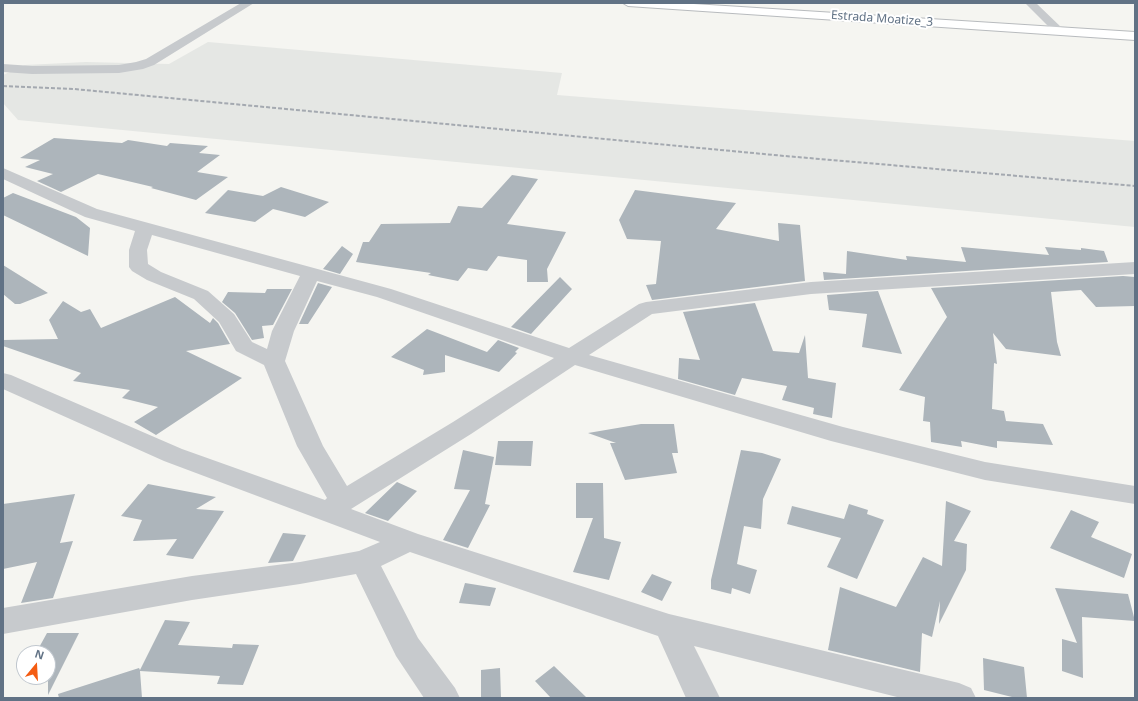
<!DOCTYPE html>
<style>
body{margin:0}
#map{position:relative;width:1138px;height:701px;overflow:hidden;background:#f5f5f1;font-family:"Noto Sans",sans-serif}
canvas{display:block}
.frame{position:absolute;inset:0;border:4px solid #617285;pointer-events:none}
.north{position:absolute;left:16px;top:645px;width:40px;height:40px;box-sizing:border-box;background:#fff;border:1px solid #c0c7ce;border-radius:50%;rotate:18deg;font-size:11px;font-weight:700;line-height:16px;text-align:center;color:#617285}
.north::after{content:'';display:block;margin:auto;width:14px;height:18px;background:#f45c12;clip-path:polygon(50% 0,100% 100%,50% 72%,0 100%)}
</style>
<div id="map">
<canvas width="1138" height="701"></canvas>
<div class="frame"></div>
<div class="north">N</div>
</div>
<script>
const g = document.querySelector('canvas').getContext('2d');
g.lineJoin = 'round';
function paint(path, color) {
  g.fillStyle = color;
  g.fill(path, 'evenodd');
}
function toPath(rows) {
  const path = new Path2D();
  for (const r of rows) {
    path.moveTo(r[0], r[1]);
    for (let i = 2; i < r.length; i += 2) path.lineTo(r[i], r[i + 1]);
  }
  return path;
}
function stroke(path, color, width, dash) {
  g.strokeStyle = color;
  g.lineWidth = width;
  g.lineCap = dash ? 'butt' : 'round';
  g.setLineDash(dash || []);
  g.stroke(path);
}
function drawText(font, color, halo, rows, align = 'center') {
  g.font = font + ' "Noto Sans",sans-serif';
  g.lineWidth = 4;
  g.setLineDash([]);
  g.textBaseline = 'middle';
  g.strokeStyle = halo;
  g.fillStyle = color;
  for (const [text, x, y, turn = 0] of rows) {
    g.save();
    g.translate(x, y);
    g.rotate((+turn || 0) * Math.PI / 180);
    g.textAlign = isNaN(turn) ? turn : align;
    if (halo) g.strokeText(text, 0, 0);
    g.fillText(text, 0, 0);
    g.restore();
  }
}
const built = toPath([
 [208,42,562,73,557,95,1135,141,1135,227,18,120,3,103,3,75,25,65,86,62,169,64]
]);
const building = toPath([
 [54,138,122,143,128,140,167,146,170,143,208,146,199,153,220,155,197,172,228,177,196,200,151,188,153,187,98,174,61,192,37,181,53,174,25,167,40,160,20,158],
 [512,175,538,179,507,224,566,232,547,269,548,282,527,282,527,260,498,256,487,271,468,268,458,281,428,275,431,273,356,262,363,242,369,242,381,224,450,223,458,206,482,208],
 [281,187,329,202,305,217,273,209,255,222,205,213,228,190,263,196],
 [635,190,736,203,716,229,779,241,778,223,800,225,805,281,652,300,646,285,656,284,661,241,627,239,619,220],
 [13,193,76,217,90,228,88,256,3,215,3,198],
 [342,246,353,254,340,274,323,269],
 [961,247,1049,255,1045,247,1081,250,1081,248,1104,251,1108,262,824,280,823,272,846,274,847,251,907,260,906,256,966,262],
 [3,265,48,293,20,304,15,304,3,294],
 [1123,276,1135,277,1135,306,1096,307,1081,290,1051,292,1057,342,1061,356,1006,349,993,333,997,364,994,363,992,409,1004,411,1006,421,1043,424,1053,445,997,441,997,448,961,441,962,447,931,442,930,422,923,421,925,397,899,390,947,317,931,288],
 [560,277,572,289,531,334,511,327],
 [318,283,332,287,308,324,299,324],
 [267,289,292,289,273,325,262,326,264,338,252,340,235,313,222,302,228,292,265,293],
 [878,291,892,328,902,354,862,347,867,314,829,310,827,295],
 [175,297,210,323,213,318,218,323,230,344,186,351,242,378,156,435,134,422,158,407,122,398,130,390,73,381,81,373,3,346,3,340,58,339,49,320,63,301,81,312,90,309,101,328],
 [755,303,773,351,799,353,805,335,808,378,836,383,832,418,813,414,814,408,782,400,787,386,742,378,735,395,678,379,679,358,700,360,683,312],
 [427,329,487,352,498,340,519,348,515,352,517,353,499,372,445,355,445,372,423,375,424,370,391,357],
 [641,424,674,424,678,453,672,453,677,473,625,480,610,443,616,443,588,433],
 [498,441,533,441,531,466,495,465],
 [463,450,494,457,485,504,490,505,468,548,443,540,470,490,454,489],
 [741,450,762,453,781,459,763,499,761,529,744,526,737,564,757,570,750,594,732,588,731,594,711,589,711,580],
 [397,482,417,491,388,521,365,513],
 [576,483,603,483,604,538,621,542,609,580,573,572,593,518,576,518],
 [148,484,216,497,196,509,224,511,193,559,166,555,177,539,133,541,142,520,121,516],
 [75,494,60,543,73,541,53,598,21,603,37,562,3,569,3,504],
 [946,501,971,511,954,541,967,544,966,570,939,624,940,601,932,637,922,633,920,672,828,650,840,587,896,607,923,557,942,566],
 [849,504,868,510,867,514,884,520,857,579,827,567,841,538,787,524,792,506,844,519],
 [1071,510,1099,522,1091,537,1132,554,1124,578,1050,548],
 [283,533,306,535,293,561,268,563],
 [652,574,672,582,662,601,641,592],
 [465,583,496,588,490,606,459,603],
 [1055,588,1128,594,1135,621,1082,617,1083,678,1062,671,1062,639,1077,643],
 [165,620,190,622,178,645,232,648,233,644,259,645,243,685,217,684,220,676,140,671,142,698,59,698,58,694,139,668,140,670],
 [47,633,79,633,48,695,48,653,36,653],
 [983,658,1024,667,1027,698,1016,698,984,690],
 [554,666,587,698,551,698,535,681],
 [500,668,501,698,481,698,481,670]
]);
const minor = toPath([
 [241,3,254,3,154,65,143,69,119,73,32,74,3,72,3,64,32,66,119,65,136,62,146,59,241,3],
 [1025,3,1036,3,1062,28,1064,30,1062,32,1054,32,1025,3],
 [3,168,97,209,391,289,569,348,639,304,646,302,811,282,1135,262,1135,274,811,294,652,314,589,355,843,427,985,462,1135,486,1135,504,985,480,831,441,575,365,471,434,351,509,418,534,669,614,959,683,971,688,976,698,901,698,694,646,720,698,686,698,658,636,410,552,381,566,418,638,455,688,460,698,424,698,396,656,356,574,300,584,192,600,3,634,3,608,192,576,300,562,359,551,380,542,164,461,3,389,3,373,11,375,182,449,325,500,327,498,297,446,264,365,236,351,219,322,194,299,147,280,132,271,129,267,129,250,135,231,85,217,3,179,3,168],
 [152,235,300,276,272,331,267,349,252,342,234,314,208,291,161,272,148,264,147,250,152,235],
 [317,281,377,297,554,358,453,422,347,486,323,446,285,361,294,331,317,281]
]);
const highway = toPath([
 [623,3,678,3,1135,32,1135,40,628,6,623,3]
]);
const rail = toPath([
 [3,86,74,89,785,156,1135,186]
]);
const farStreetnames = [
 ["Estrada Moatize_3",882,19,4]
];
paint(built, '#e5e7e4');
paint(building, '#adb5bb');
stroke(highway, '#b8bbbe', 2);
paint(minor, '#c7cacd');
paint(highway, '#fff');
stroke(rail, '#a4a9b0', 2, [4, 2]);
drawText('12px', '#617285', '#fff', farStreetnames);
</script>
